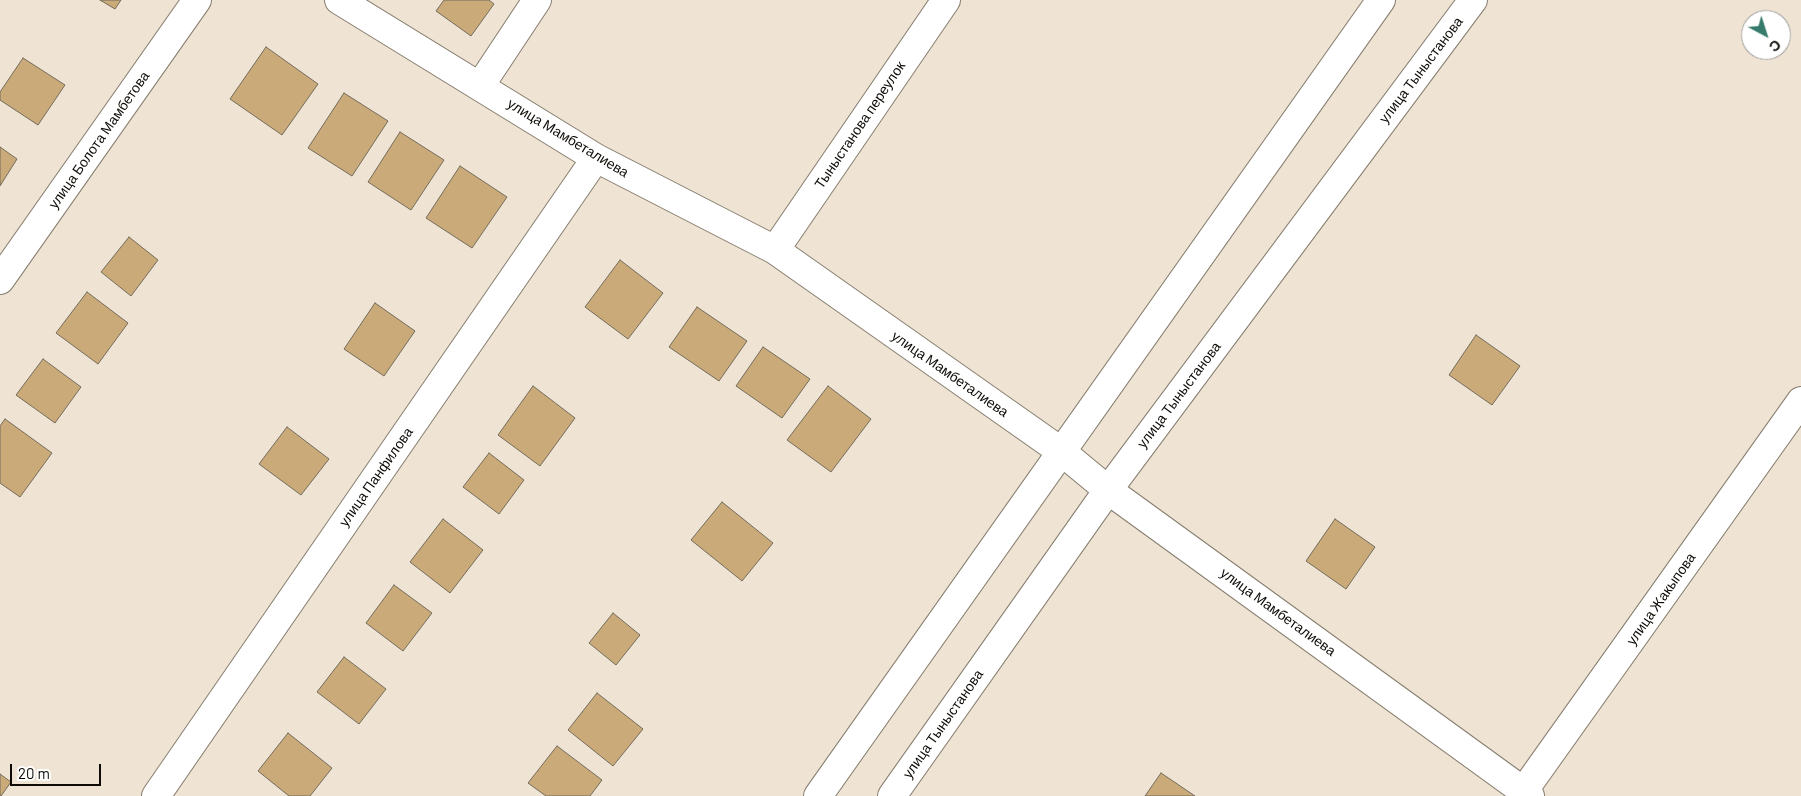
<!DOCTYPE html>
<meta charset="utf-8">
<style>
body{margin:0}
#map{position:relative;width:1801px;height:796px;overflow:hidden;background:#efe4d4;font-family:Barlow,sans-serif}
canvas{display:block}
.north{position:absolute;left:1741px;top:10px;width:50px;height:50px;box-sizing:border-box;background:#fff;border:1px solid #9f9d9b;border-radius:50%;rotate:140deg;font-size:14px;font-weight:700;line-height:20px;text-align:center;color:#0e0b06}
.north::after{content:'';display:block;margin:auto;width:18px;height:22px;background:#377b6d;clip-path:polygon(50% 0,100% 100%,50% 72%,0 100%)}
.scale{position:absolute;left:10px;top:764px;width:91px;height:22px;box-sizing:border-box;border:2px solid #0e0b06;border-top:0;padding-left:6px;font-size:15px;line-height:18px;white-space:nowrap;color:#0e0b06;-webkit-text-stroke:4px #fff;paint-order:stroke}
</style>
<div id="map">
<canvas width="1801" height="796"></canvas>
<div class="north">С</div>
<div class="scale">20 m</div>
</div>
<script>
const g = document.querySelector('canvas').getContext('2d');
g.lineJoin = 'round';
function paint(path, color) {
  g.fillStyle = color;
  g.fill(path, 'evenodd');
}
function toPath(rows) {
  const path = new Path2D();
  for (const r of rows) {
    path.moveTo(r[0], r[1]);
    for (let i = 2; i < r.length; i += 2) path.lineTo(r[i], r[i + 1]);
  }
  return path;
}
function stroke(path, color, width, dash) {
  g.strokeStyle = color;
  g.lineWidth = width;
  g.lineCap = dash ? 'butt' : 'round';
  g.setLineDash(dash || []);
  g.stroke(path);
}
function drawText(font, color, halo, rows, align = 'center') {
  g.font = font + ' Barlow,sans-serif';
  g.lineWidth = 4;
  g.setLineDash([]);
  g.textBaseline = 'middle';
  g.strokeStyle = halo;
  g.fillStyle = color;
  for (const [text, x, y, turn = 0] of rows) {
    g.save();
    g.translate(x, y);
    g.rotate((+turn || 0) * Math.PI / 180);
    g.textAlign = isNaN(turn) ? turn : align;
    if (halo) g.strokeText(text, 0, 0);
    g.fillText(text, 0, 0);
    g.restore();
  }
}
const building = toPath([
 [100,0,121,0,115,9,100,0],
 [444,0,489,0,494,4,471,36,436,11,444,0],
 [266,47,318,84,282,135,230,99,266,47],
 [23,58,65,85,38,125,0,100,0,92,23,58],
 [344,93,388,121,352,176,308,148,344,93],
 [400,132,444,160,411,210,368,182,400,132],
 [0,147,17,159,0,186,0,147],
 [460,166,507,197,472,248,426,218,460,166],
 [129,237,158,260,131,296,101,272,129,237],
 [620,260,663,293,628,339,585,307,620,260],
 [87,292,128,323,98,364,56,333,87,292],
 [375,303,415,331,384,376,344,349,375,303],
 [697,307,747,341,719,381,669,347,697,307],
 [1476,335,1520,366,1492,405,1449,375,1476,335],
 [763,347,810,379,782,418,736,386,763,347],
 [43,359,81,387,55,423,16,395,43,359],
 [533,386,575,418,540,466,498,435,533,386],
 [828,386,871,419,831,472,787,440,828,386],
 [5,419,52,453,20,497,0,483,0,426,5,419],
 [287,427,329,459,301,495,259,464,287,427],
 [489,453,524,480,499,514,463,487,489,453],
 [722,502,773,543,742,581,691,540,722,502],
 [443,519,483,550,450,593,410,562,443,519],
 [1335,519,1375,547,1346,589,1306,561,1335,519],
 [394,585,432,613,403,651,366,623,394,585],
 [613,613,640,635,616,665,589,643,613,613],
 [344,657,386,689,359,724,317,692,344,657],
 [597,693,643,729,613,766,568,730,597,693],
 [288,733,332,768,310,796,289,796,258,771,288,733],
 [557,746,602,780,590,796,546,796,528,783,557,746],
 [1161,773,1195,796,1145,796,1161,773],
 [0,774,11,782,1,796,0,796,0,774]
]);
const minor = toPath([
 [339,0,596,158,775,250,1062,452,1108,490,1530,796],
 [480,86,537,0],
 [775,250,946,0],
 [0,280,197,0],
 [156,796,596,158],
 [1520,796,1801,401]
]);
const tertiary = toPath([
 [818,796,1381,0],
 [892,796,1108,490,1473,0]
]);
const streetNames = [
 ["улица Тыныстанова",1421,70,-53],
 ["Тыныстанова переулок",860,125,-56],
 ["улица Мамбеталиева",568,138,31],
 ["улица Болота Мамбетова",99,140,-55],
 ["улица Мамбеталиева",950,374,35],
 ["улица Тыныстанова",1179,395,-53],
 ["улица Панфилова",376,477,-55],
 ["улица Жакыпова",1661,599,-55],
 ["улица Мамбеталиева",1278,612,36],
 ["улица Тыныстанова",943,724,-55]
];
paint(building, '#c9aa78');
stroke(building, '#746b5c', 1);
stroke(minor, '#867d6e', 30);
stroke(tertiary, '#867d6e', 30);
stroke(minor, '#fff', 28);
stroke(tertiary, '#fff', 28);
drawText('14px', '#0e0b06', '#fff', streetNames);
</script>
